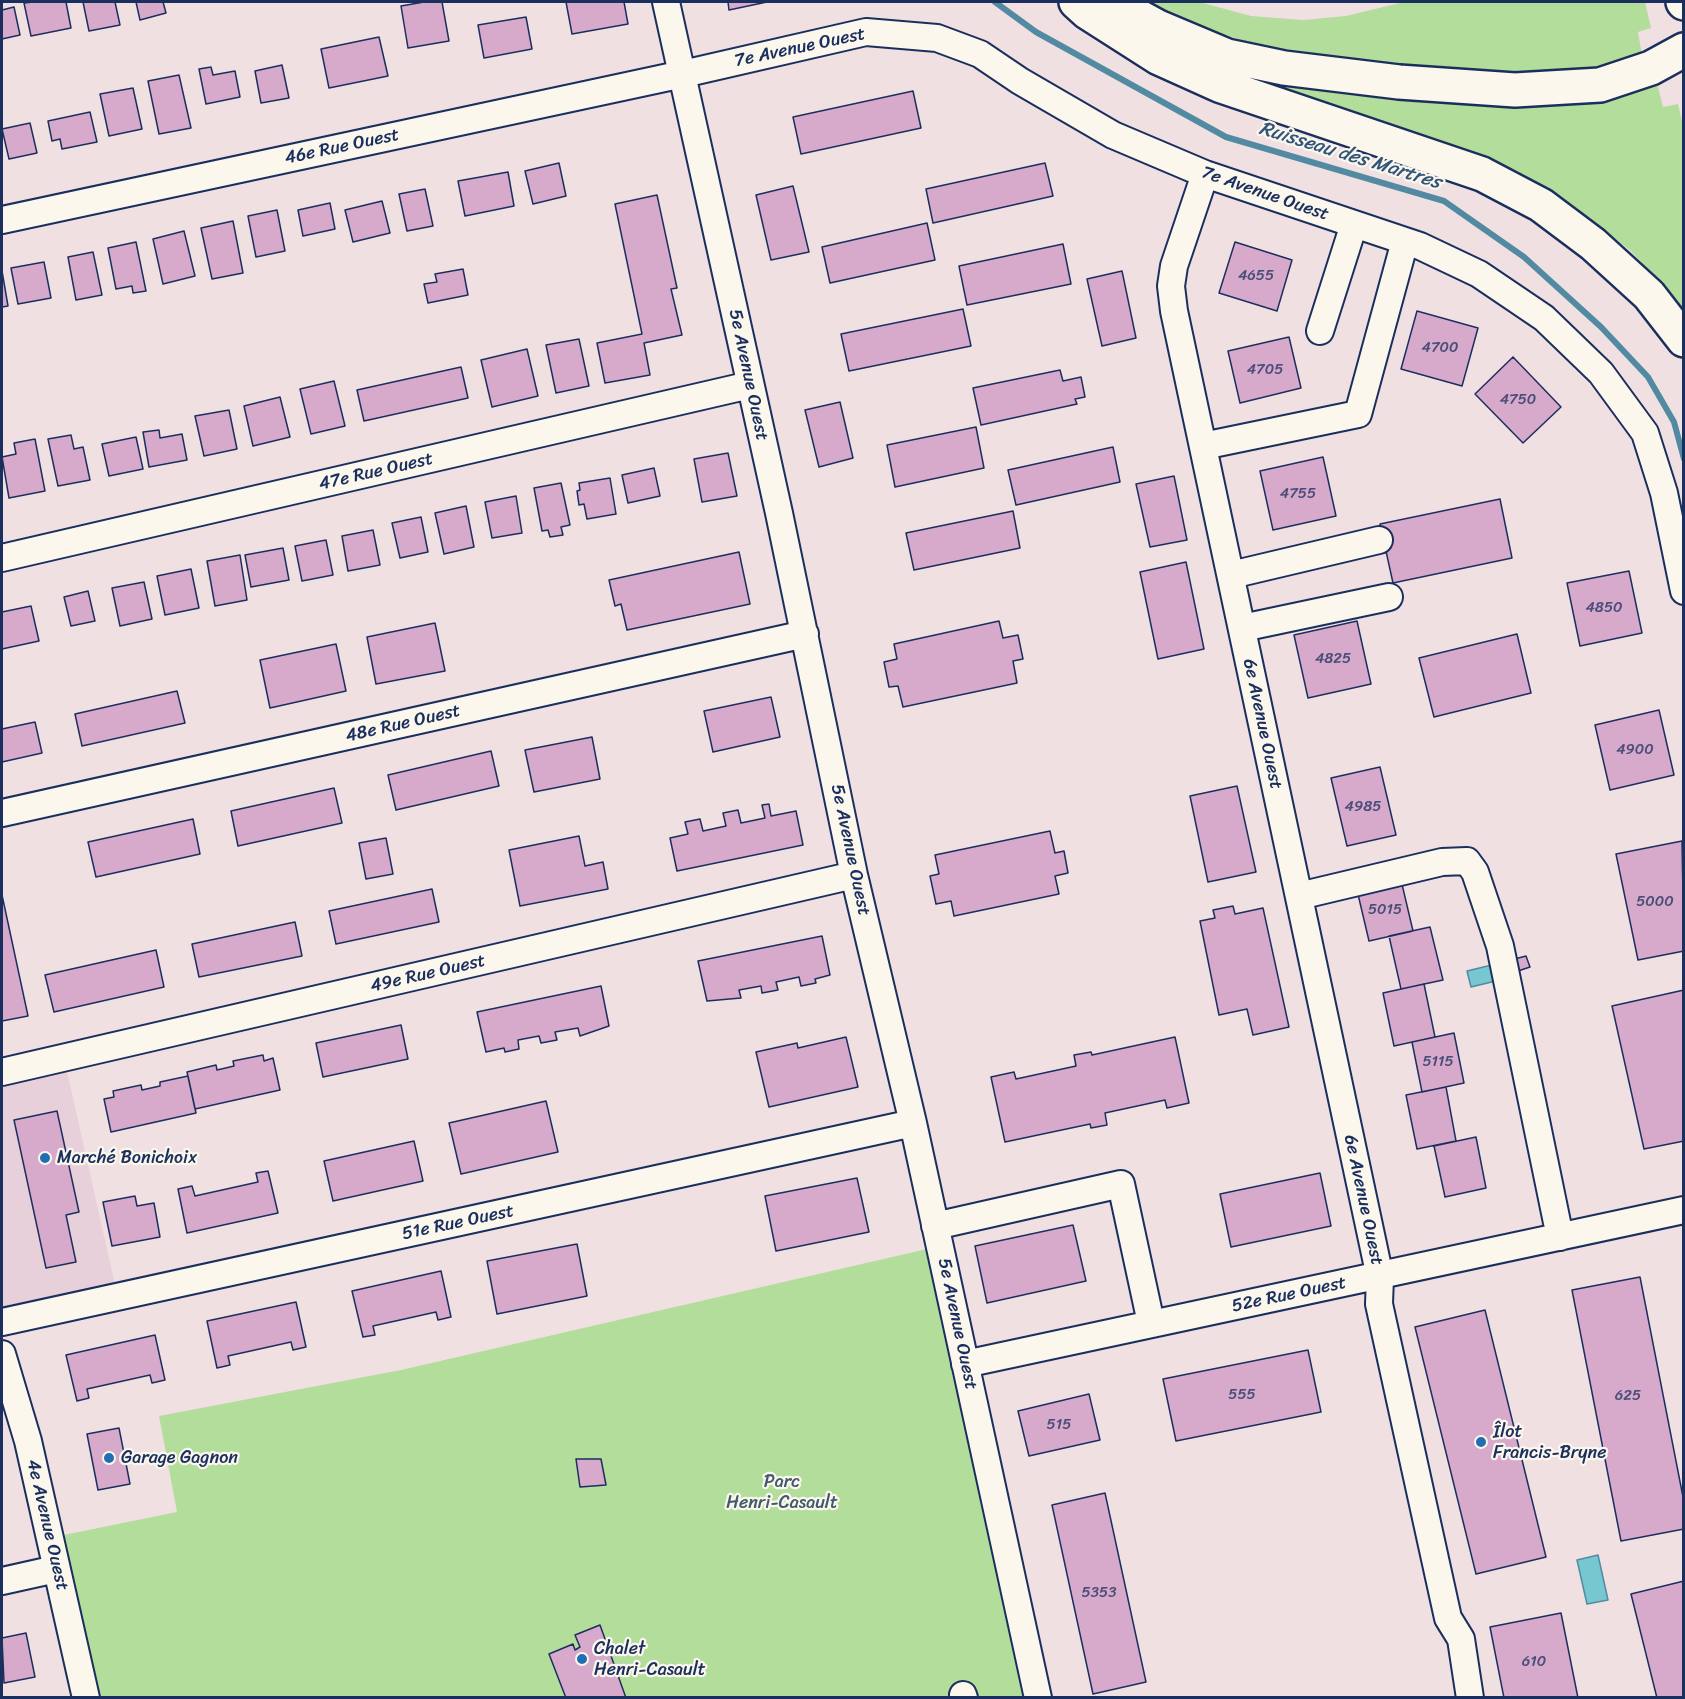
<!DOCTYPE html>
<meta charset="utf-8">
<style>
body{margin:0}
#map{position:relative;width:1685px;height:1699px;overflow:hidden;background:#f0e0e2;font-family:Sriracha,sans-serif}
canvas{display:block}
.frame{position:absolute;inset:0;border:3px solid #1b2f5e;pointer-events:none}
</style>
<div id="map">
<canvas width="1685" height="1699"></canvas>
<div class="frame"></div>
</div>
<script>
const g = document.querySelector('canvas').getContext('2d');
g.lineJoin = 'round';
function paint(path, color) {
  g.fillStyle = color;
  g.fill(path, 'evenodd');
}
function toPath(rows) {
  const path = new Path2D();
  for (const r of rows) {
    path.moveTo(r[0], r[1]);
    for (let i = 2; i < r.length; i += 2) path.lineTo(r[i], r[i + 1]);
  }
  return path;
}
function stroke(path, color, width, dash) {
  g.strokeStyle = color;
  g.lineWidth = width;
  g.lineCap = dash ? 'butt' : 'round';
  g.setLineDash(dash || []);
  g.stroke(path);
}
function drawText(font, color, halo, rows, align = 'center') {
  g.font = font + ' Sriracha,sans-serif';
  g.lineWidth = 4.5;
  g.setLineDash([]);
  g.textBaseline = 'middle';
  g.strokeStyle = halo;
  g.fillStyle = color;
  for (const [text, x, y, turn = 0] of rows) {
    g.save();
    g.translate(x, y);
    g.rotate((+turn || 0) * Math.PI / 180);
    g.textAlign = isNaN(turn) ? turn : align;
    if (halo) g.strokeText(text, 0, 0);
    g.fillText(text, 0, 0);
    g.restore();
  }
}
const built = toPath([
 [64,1058,118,1298,2,1322,2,1072]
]);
const green = toPath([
 [1146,2,1199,2,1251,16,1303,20,1346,16,1404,2,1645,2,1651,28,1638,32,1642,55,1603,66,1558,73,1455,71,1329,60,1259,46,1196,25],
 [1285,79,1459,102,1560,105,1603,99,1657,83,1663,107,1678,104,1683,125,1683,309,1631,251,1589,219,1549,193,1282,91],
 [940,1246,1038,1697,86,1697,49,1538,177,1512,159,1416,401,1370]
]);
const water = toPath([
 [1500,963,1504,979,1471,987,1467,971,1500,963],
 [1598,1555,1608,1600,1587,1604,1577,1560,1598,1555]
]);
const stream = toPath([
 [995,2,1036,32,1226,137,1444,201,1524,257,1601,327,1648,377,1674,422,1684,459]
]);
const building = toPath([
 [33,2,66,2,71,28,31,36,24,3,33,2],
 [83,2,115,2,120,25,89,31,83,2],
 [136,2,163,2,166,13,140,20,136,2],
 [424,2,442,2,449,41,408,48,401,6,424,2],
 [566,2,624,2,628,24,572,34,566,2],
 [728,2,767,2,729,10,728,2],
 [14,7,20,35,2,39,2,46,2,10,14,7],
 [526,17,532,49,484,58,478,25,526,17],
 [379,37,388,76,329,88,321,49,379,37],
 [282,65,289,98,261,103,255,71,282,65],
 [211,67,213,75,235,71,240,97,206,104,199,69,211,67],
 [179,75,191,128,159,134,148,81,179,75],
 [133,88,142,129,109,136,100,94,133,88],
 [913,91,921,128,801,154,793,117,913,91],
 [90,112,97,142,62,149,60,139,52,141,48,121,90,112],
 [30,123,37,153,9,159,2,129,30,123],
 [559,163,566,196,533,204,525,171,559,163],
 [1045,163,1053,196,933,223,926,189,1045,163],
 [508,172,514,206,465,216,458,181,508,172],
 [793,186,809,252,771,260,756,195,793,186],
 [425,189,433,226,407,231,399,194,425,189],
 [657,195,677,288,671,289,682,335,644,343,650,375,605,383,597,343,642,334,615,204,657,195],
 [382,201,390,233,353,242,345,210,382,201],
 [330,203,335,229,303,236,298,210,330,203],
 [277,210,285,251,256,257,248,216,277,210],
 [233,221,243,273,212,279,201,228,233,221],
 [927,223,935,260,830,283,822,247,927,223],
 [184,231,195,276,163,284,153,239,184,231],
 [136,242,146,291,133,293,132,286,116,289,108,248,136,242],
 [1235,242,1292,260,1277,311,1219,293,1235,242],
 [1063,244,1071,284,967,305,959,266,1063,244],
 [93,252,102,295,76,300,68,257,93,252],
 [44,262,51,298,18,304,11,268,44,262],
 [463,269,468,295,428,303,424,284,437,282,435,274,463,269],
 [2,271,8,306,2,307,2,271],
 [1122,271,1136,338,1102,346,1087,279,1122,271],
 [963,309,971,346,849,371,841,334,963,309],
 [1417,311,1478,328,1462,386,1401,369,1417,311],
 [1289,337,1301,388,1240,403,1228,351,1289,337],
 [579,339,589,386,556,393,546,345,579,339],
 [527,349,538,396,492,407,481,360,527,349],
 [1513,357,1561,407,1523,443,1475,394,1513,357],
 [461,367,468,398,364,421,357,390,461,367],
 [1060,370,1063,381,1081,377,1085,397,1075,399,1077,404,981,425,973,388,1060,370],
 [334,381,345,426,311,434,300,389,334,381],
 [280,397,290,437,253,446,244,406,280,397],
 [840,402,853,458,819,467,805,410,840,402],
 [229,410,237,449,204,456,195,416,229,410],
 [976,427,984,468,895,487,887,445,976,427],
 [159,430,160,438,182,434,187,460,149,467,143,432,159,430],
 [71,435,74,449,83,447,90,480,58,486,48,439,71,435],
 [136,437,143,469,109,476,102,444,136,437],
 [35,439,45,491,9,498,2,457,16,454,14,443,35,439],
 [1113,447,1120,482,1016,505,1008,470,1113,447],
 [728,453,737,496,702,502,694,459,728,453],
 [1323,457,1336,516,1273,530,1260,471,1323,457],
 [654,468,660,496,628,503,622,475,654,468],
 [1174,476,1187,540,1150,547,1136,484,1174,476],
 [610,478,616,514,587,519,584,504,579,505,577,491,580,490,579,483,610,478],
 [561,483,570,525,561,527,563,535,550,537,548,530,542,531,534,488,561,483],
 [516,496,522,533,492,538,485,502,516,496],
 [1500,499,1512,558,1393,583,1380,524,1500,499],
 [466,506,474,547,444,554,435,513,466,506],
 [1013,511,1020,548,914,570,906,533,1013,511],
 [421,517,428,552,400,558,392,523,421,517],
 [373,530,380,565,348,571,342,536,373,530],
 [326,540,333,575,302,581,295,546,326,540],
 [283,548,289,580,251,587,245,555,283,548],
 [739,552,750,604,627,630,621,604,615,606,609,580,739,552],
 [240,555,247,600,215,606,207,561,240,555],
 [1186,562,1204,649,1158,659,1140,572,1186,562],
 [191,569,199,608,165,615,157,576,191,569],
 [1629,571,1642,633,1580,646,1567,583,1629,571],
 [144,582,152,619,120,626,112,588,144,582],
 [88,591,95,621,71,626,64,597,88,591],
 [31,606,39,641,2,649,2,612,31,606],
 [999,621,1003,638,1018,635,1023,659,1013,661,1017,683,903,707,898,686,889,687,884,662,897,659,894,644,999,621],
 [1357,621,1371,684,1308,698,1294,635,1357,621],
 [435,623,445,671,376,684,367,637,435,623],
 [1517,634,1531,693,1434,717,1419,658,1517,634],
 [336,644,346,691,270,708,260,660,336,644],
 [177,691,185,723,82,746,75,714,177,691],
 [771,697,780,737,713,752,704,711,771,697],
 [1659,710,1674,775,1610,790,1595,725,1659,710],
 [35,722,42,753,2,762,2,729,35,722],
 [592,737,600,779,534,792,525,750,592,737],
 [491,751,499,786,396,810,388,775,491,751],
 [1380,767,1396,835,1347,846,1331,778,1380,767],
 [1237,786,1256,872,1208,882,1190,796,1237,786],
 [334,788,342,823,238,846,231,811,334,788],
 [769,804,771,816,796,811,803,845,677,871,670,838,688,834,685,822,700,819,703,831,726,826,723,813,738,810,741,823,765,818,762,805,769,804],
 [193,819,200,854,96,877,88,842,193,819],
 [1050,831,1055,853,1064,851,1068,873,1055,876,1059,894,954,916,951,901,936,904,930,876,939,874,935,855,1050,831],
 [579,836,585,866,603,862,608,889,520,906,509,850,579,836],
 [386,838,393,874,366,879,359,843,386,838],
 [1682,841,1684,951,1638,960,1616,854,1682,841],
 [1401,880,1413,931,1369,941,1357,890,1401,880],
 [432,889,439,922,336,944,329,911,432,889],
 [2,895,28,1016,2,1021,2,895],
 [1233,906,1235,914,1263,908,1289,1027,1253,1035,1247,1009,1219,1015,1200,921,1215,918,1213,910,1233,906],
 [295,922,302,956,199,977,192,944,295,922],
 [1430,927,1443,980,1401,989,1389,936,1430,927],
 [822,936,830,975,815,979,816,983,801,986,799,977,776,982,778,990,762,993,761,986,739,990,741,998,707,1001,698,961,822,936],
 [156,950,164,987,54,1012,45,975,156,950],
 [1526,956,1530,967,1515,972,1511,960,1526,956],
 [1424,984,1435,1037,1394,1046,1383,993,1424,984],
 [601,986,609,1026,580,1036,578,1028,555,1032,557,1040,541,1043,539,1036,518,1040,519,1049,505,1052,504,1048,486,1052,477,1012,601,986],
 [1684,990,1684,1141,1644,1149,1612,1006,1684,990],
 [401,1025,408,1059,323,1077,316,1043,401,1025],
 [1454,1033,1464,1083,1422,1092,1412,1042,1454,1033],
 [846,1037,858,1087,769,1107,756,1052,797,1043,798,1048,846,1037],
 [1175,1037,1189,1103,1167,1108,1165,1100,1105,1113,1107,1125,1091,1128,1090,1124,1005,1142,991,1077,1014,1072,1016,1079,1076,1066,1074,1055,1091,1052,1092,1055,1175,1037],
 [263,1055,264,1061,273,1058,280,1090,195,1109,187,1072,216,1065,217,1070,234,1066,233,1061,263,1055],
 [188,1076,196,1113,111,1132,104,1099,114,1097,113,1091,141,1085,142,1090,160,1086,160,1082,188,1076],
 [1446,1087,1456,1141,1417,1149,1406,1095,1446,1087],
 [546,1101,558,1152,461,1174,449,1123,546,1101],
 [57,1111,79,1212,66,1215,76,1262,46,1268,14,1120,57,1111],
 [1476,1137,1486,1188,1445,1197,1434,1146,1476,1137],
 [414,1141,423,1181,333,1201,324,1161,414,1141],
 [268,1171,278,1213,187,1233,178,1189,192,1186,195,1196,258,1182,256,1173,268,1171],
 [1320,1173,1331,1226,1231,1247,1220,1194,1320,1173],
 [857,1178,869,1232,776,1251,765,1196,857,1178],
 [135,1196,137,1206,154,1203,160,1237,112,1246,103,1202,135,1196],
 [1073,1225,1086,1281,987,1303,975,1246,1073,1225],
 [577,1244,587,1296,497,1314,487,1261,577,1244],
 [441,1271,451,1317,438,1320,436,1312,373,1326,375,1335,363,1337,352,1291,441,1271],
 [1640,1277,1684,1502,1684,1529,1621,1541,1572,1290,1640,1277],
 [296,1302,306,1347,293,1350,291,1342,228,1356,230,1365,217,1368,207,1321,296,1302],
 [1485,1310,1546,1557,1476,1574,1415,1327,1485,1310],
 [155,1335,165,1380,152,1383,150,1375,87,1389,89,1398,77,1401,66,1355,155,1335],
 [1308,1350,1321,1412,1176,1441,1163,1379,1308,1350],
 [1089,1394,1100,1440,1029,1456,1018,1411,1089,1394],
 [119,1428,130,1484,98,1490,87,1434,119,1428],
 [576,1459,601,1459,606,1485,580,1487,576,1459],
 [1105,1493,1146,1682,1093,1694,1052,1505,1105,1493],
 [1684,1581,1684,1698,1657,1698,1631,1594,1684,1581],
 [1561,1613,1578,1698,1504,1698,1490,1627,1561,1613],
 [600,1625,626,1698,566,1698,549,1654,573,1644,575,1650,580,1647,575,1635,600,1625],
 [26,1633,35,1677,4,1683,2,1638,26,1633]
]);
const minor = toPath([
 [666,2,779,513,854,875,913,1123,1038,1698],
 [1205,174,1174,266,1171,286,1174,311,1380,1277,1379,1304,1448,1618,1461,1639,1470,1698],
 [2,220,683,74,866,32,937,38,980,54,1020,81,1113,135,1205,174,1420,246,1479,274,1544,318,1601,373,1645,433,1664,493,1684,591],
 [1320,331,1354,224],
 [1203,446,1358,414,1405,241],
 [2,558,750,385],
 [1231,575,1379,540],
 [1242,628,1389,597],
 [2,813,805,634],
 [1299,896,1442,862,1467,861,1475,872,1500,946,1560,1237],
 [2,1072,854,875],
 [935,1226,1121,1184,1151,1323],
 [2,1322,913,1123],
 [2,1354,28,1441,86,1698],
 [965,1364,1684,1210],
 [2,1581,56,1569],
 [963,1695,964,1698]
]);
const highway = toPath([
 [1076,2,1087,12,1159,58,1219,85,1482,174,1541,205,1593,244,1649,295,1684,340],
 [1112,2,1158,27,1227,56,1284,68,1399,82,1515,90,1600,85,1651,68,1684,50],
 [1683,2,1684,3]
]);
const markers = [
 [45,1158,6,"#1f6fb2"],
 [1481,1442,6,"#1f6fb2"],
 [109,1458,6,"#1f6fb2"],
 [582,1659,6,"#1f6fb2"]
];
const numberNames = [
 ["4655",1256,276],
 ["4700",1440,348],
 ["4705",1265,370],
 ["4750",1518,400],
 ["4755",1298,494],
 ["4850",1604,608],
 ["4825",1333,659],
 ["4900",1635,750],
 ["4985",1363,807],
 ["5000",1655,902],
 ["5015",1385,910],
 ["5115",1438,1062],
 ["555",1242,1395],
 ["625",1628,1396],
 ["515",1059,1425],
 ["5353",1099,1593],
 ["610",1534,1662]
];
const streetNames = [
 ["7e Avenue Ouest",800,48,-12],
 ["46e Rue Ouest",342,147,-12],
 ["7e Avenue Ouest",1265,194,19],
 ["5e Avenue Ouest",748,375,78],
 ["47e Rue Ouest",376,472,-13],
 ["48e Rue Ouest",403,724,-13],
 ["6e Avenue Ouest",1262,724,78],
 ["5e Avenue Ouest",850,850,78],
 ["49e Rue Ouest",428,974,-13],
 ["6e Avenue Ouest",1363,1200,78],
 ["51e Rue Ouest",458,1223,-12],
 ["52e Rue Ouest",1289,1295,-12],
 ["5e Avenue Ouest",957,1324,78],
 ["4e Avenue Ouest",47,1525,77]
];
const poiNames = [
 ["Marché Bonichoix",57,1158],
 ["Îlot",1493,1432],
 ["Francis-Bryne",1493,1453],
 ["Garage Gagnon",121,1458],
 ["Chalet",594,1649],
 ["Henri-Casault",594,1670]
];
const parkNames = [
 ["Parc",782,1482],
 ["Henri-Casault",782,1503]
];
const waterNames = [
 ["Ruisseau des Martres",1350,156,17]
];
paint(built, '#e8d0db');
paint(green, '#b2dd9a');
paint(water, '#77c7d0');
stroke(water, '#528aa2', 1.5);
stroke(stream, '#528aa2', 6);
paint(building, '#d7a9cb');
stroke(building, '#1b2f5e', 1.5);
stroke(minor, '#1b2f5e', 30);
stroke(highway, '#1b2f5e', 38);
stroke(minor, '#fbf7ec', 26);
stroke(highway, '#fbf7ec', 33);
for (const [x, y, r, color] of markers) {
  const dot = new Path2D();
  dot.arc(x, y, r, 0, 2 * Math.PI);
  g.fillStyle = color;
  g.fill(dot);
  stroke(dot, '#fbf7ec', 2);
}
drawText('15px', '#4a4e79', null, numberNames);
drawText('18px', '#1b2f5e', '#fbf7ec', streetNames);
drawText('18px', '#1b2f5e', '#fbf7ec', poiNames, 'left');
drawText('18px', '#415a6d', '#fbf7ec', parkNames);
drawText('italic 20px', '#32557a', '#fbf7ec', waterNames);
</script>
